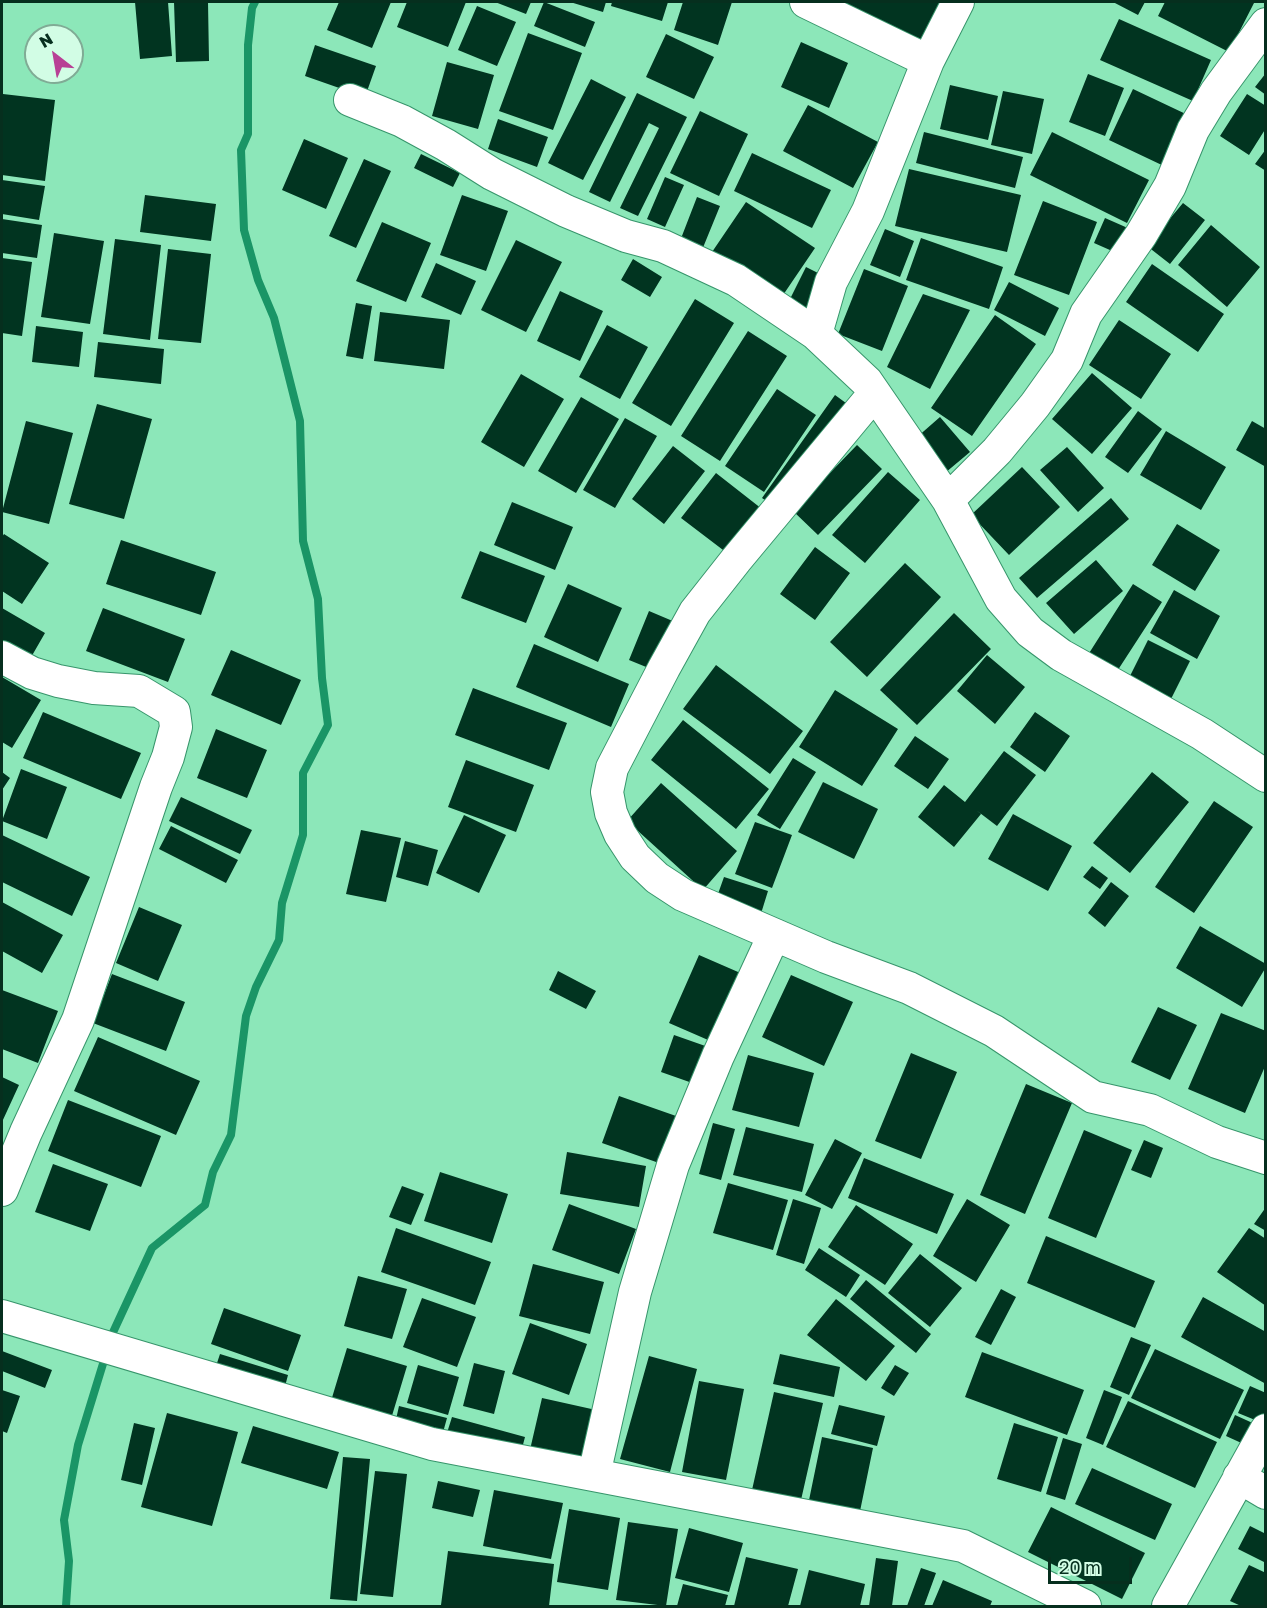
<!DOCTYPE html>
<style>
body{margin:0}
#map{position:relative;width:1267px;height:1608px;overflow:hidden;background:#8ce7b9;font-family:"Golos Text",sans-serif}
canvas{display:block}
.frame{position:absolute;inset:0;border:3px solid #062f1e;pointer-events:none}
.north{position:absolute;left:24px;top:24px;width:60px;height:60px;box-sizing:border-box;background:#d2fde5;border:2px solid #80ab95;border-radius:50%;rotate:329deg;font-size:16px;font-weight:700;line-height:24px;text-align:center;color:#062f1e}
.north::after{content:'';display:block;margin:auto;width:21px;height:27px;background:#b84095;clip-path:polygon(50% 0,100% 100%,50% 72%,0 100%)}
.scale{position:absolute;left:1048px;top:1557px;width:84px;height:27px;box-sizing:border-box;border:3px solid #062f1e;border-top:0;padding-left:8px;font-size:18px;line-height:21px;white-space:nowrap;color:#062f1e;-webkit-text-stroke:4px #d2fde5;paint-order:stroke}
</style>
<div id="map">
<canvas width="1267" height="1608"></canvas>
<div class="frame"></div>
<div class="north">N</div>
<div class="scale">20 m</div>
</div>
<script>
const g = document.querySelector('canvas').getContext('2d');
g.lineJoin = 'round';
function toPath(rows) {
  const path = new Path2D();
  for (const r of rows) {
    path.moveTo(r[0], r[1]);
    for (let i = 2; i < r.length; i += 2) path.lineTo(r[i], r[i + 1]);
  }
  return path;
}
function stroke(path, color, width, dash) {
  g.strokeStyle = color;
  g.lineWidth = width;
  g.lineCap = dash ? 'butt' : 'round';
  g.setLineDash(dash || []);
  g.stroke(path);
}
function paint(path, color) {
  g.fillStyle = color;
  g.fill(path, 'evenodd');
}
const stream = toPath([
 [109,1341,152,1248,205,1205,213,1172,231,1135,246,1016,256,987,279,940,282,903,303,835,303,773,328,725,322,678,318,599,303,541,300,421,274,318,258,280,244,230,241,150,248,134,248,45,252,8,255,2],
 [66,1606,69,1561,64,1520,78,1445,106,1354]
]);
const building = toPath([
 [135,2,168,2,172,56,140,59],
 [174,2,208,2,209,61,176,62],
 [339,2,391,2,372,48,327,30],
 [407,2,466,2,448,47,397,27],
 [495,2,531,2,526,14],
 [544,2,595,22,585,47,534,26],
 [570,2,606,2,603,12],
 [612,2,668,2,662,21,611,6],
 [683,2,732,2,718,45,674,30],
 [826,2,946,2,929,42],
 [1113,2,1145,2,1138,15],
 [1165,2,1250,2,1254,3,1229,52,1158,16],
 [477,6,516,22,497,66,458,50],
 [1119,19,1211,60,1193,101,1100,60],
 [528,33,582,53,553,130,499,111],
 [666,34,714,57,694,99,646,77],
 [801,42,848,63,829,108,781,87],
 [315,45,376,66,365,97,305,76],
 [447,62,494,75,478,129,432,116],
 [1266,73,1266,95,1255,87],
 [1088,74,1124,88,1105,136,1069,122],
 [591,79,626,97,583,180,548,163],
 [950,85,998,96,988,140,940,129],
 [1133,89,1190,116,1166,167,1109,140],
 [1003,91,1044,99,1032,154,991,145],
 [637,93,687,117,638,216,620,208,659,128,649,123,610,202,589,192],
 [3,94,55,100,45,181,2,175],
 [1247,94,1266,106,1266,128,1249,155,1220,136],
 [808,105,878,142,853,188,783,151],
 [700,111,748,134,719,196,670,173],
 [498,119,548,137,537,167,488,149],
 [924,132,1023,157,1015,188,916,163],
 [1052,132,1149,180,1127,223,1030,175],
 [304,139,348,158,326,209,282,190],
 [1266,149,1266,171,1255,164],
 [752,153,831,190,812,228,734,191],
 [421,154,460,173,453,187,414,168],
 [364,159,391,171,356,248,329,236],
 [909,169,1021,195,1007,252,895,226],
 [665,177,684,185,665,227,647,219],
 [2,180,45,186,39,220,2,214],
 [145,195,216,204,211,241,140,232],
 [462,195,508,211,486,271,440,255],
 [697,197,720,206,702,250,680,241],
 [1043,201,1097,222,1069,295,1014,275],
 [746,202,815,248,779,301,710,255],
 [1183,203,1205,220,1170,264,1147,246],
 [1105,218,1130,229,1119,254,1094,243],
 [2,219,42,225,37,258,2,253],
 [382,222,431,243,406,302,356,281],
 [1211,225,1260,267,1227,307,1178,265],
 [885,229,914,241,900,277,870,265],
 [54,233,104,241,90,324,41,317],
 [921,238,1003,267,989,309,906,280],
 [115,239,161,245,150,340,103,334],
 [516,240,562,262,526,332,481,310],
 [168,249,211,254,201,343,158,339],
 [2,258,32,262,22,336,2,333],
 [633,259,662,277,650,297,621,280],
 [436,263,476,281,461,315,421,297],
 [1152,264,1224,314,1198,352,1126,302],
 [806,267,830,279,809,320,785,309],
 [864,269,908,286,882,351,838,334],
 [1009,282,1059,308,1045,336,994,310],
 [560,291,603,311,580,361,537,341],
 [923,294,970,310,930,389,887,367],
 [695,299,734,323,671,426,632,403],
 [356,303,372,306,363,359,346,356],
 [380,312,450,320,444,369,374,361],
 [995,315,1036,344,972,436,931,408],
 [1119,320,1171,354,1141,399,1089,365],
 [607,325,648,347,620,399,579,377],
 [36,326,83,332,79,367,32,362],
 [748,331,787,356,720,461,681,436],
 [98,342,164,349,161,384,94,377],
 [1092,373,1132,408,1092,454,1052,419],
 [521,374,564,399,524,467,481,442],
 [777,389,816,415,764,492,725,466],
 [835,395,850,406,777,508,762,498],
 [581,397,619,419,576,493,538,471],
 [97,404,152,419,124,519,69,504],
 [1138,411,1162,429,1128,473,1105,457],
 [940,417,970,452,945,473,916,438],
 [625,418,657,436,615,508,583,490],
 [26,421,73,433,49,524,2,512],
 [1252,421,1266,429,1266,467,1236,450],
 [1166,431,1226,467,1201,510,1140,475],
 [857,445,882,469,818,535,793,511],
 [673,446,705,471,664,524,632,499],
 [1067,447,1104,488,1078,512,1040,470],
 [1022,467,1060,507,1009,555,971,515],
 [888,472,920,500,865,563,832,535],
 [716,473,762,509,727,553,681,518],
 [1111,498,1129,519,1037,598,1019,578],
 [512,502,573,527,555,570,494,545],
 [1177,524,1220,550,1195,591,1152,565],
 [4,534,49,563,22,604,2,591,2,537],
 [121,540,216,572,201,615,106,584],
 [815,547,850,573,815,620,780,594],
 [480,551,545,576,526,623,461,598],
 [1096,560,1123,591,1074,634,1046,603],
 [905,563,941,597,867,677,830,642],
 [568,584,622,608,598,662,544,637],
 [1133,584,1162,602,1114,676,1086,658],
 [1174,590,1220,616,1197,659,1150,633],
 [2,608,45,633,26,666,2,651],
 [103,608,185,639,168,682,86,651],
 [649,611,675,622,656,671,629,660],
 [954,613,991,649,917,725,880,690],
 [1148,640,1190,661,1171,699,1129,678],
 [534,644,629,684,611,727,516,687],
 [231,650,301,680,281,725,211,695],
 [987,655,1025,687,995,724,957,691],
 [716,665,803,731,770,774,683,709],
 [2,677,41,700,12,748,2,742],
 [473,688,567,723,549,770,455,735],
 [835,690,898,729,862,786,799,747],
 [43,712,141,753,121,799,23,758],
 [1035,712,1070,736,1045,772,1010,747],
 [683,720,769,789,736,829,651,760],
 [216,729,267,750,247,798,197,778],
 [915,736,949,759,928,789,894,766],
 [1004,751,1036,775,997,826,976,810,981,814,954,847,918,817,944,785,965,802],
 [793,758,816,772,780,829,757,815],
 [466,760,534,785,516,832,448,807],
 [21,769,67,787,47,839,2,821],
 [2,772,10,778,2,790],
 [1152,772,1189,802,1130,873,1093,843],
 [823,782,878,809,854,859,798,832],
 [661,783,737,851,703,890,627,821],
 [181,797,252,830,240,854,169,821],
 [1214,801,1253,827,1194,913,1155,887],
 [1013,814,1072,846,1048,891,988,859],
 [464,815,506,835,479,893,436,873],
 [755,822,792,835,772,888,735,874],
 [171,826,238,860,226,883,159,849],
 [361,830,401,838,386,902,346,894],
 [2,835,90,877,72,916,2,882],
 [405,841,438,850,428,886,396,877],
 [1092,866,1108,878,1100,889,1083,877],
 [724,877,768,891,759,920,714,905],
 [1111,882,1129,896,1105,927,1088,913],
 [2,902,63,935,42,973,2,951],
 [139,907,182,925,158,981,116,963],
 [1200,926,1266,964,1266,967,1242,1007,1176,968],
 [699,955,745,975,715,1043,669,1023],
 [558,971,596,991,586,1009,549,990],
 [112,974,185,1002,166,1051,93,1023],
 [791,975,853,1002,824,1066,762,1037],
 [2,990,58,1011,38,1063,2,1049],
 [1158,1007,1197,1025,1170,1080,1131,1062],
 [1221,1013,1266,1031,1266,1064,1245,1113,1188,1089],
 [674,1035,711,1048,698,1085,661,1072],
 [98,1037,200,1081,176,1135,74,1091],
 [911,1053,957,1072,921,1159,875,1141],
 [748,1055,814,1073,799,1127,732,1110],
 [2,1077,19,1085,2,1122],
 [1026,1084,1072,1103,1025,1214,980,1195],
 [619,1096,676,1116,659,1163,602,1143],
 [68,1100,161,1136,141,1187,48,1151],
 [713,1123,735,1129,721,1180,699,1174],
 [746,1127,814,1144,802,1192,733,1175],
 [1084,1130,1132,1150,1096,1238,1048,1218],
 [835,1139,862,1153,832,1209,805,1195],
 [1144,1140,1163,1148,1151,1178,1131,1170],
 [567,1152,646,1166,639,1207,560,1194],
 [864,1158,954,1194,937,1234,848,1198],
 [53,1164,108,1184,90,1231,35,1212],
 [440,1172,508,1194,492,1243,424,1221],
 [728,1183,788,1200,773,1250,713,1233],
 [402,1186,424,1194,411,1225,389,1217],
 [793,1199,821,1208,804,1264,776,1255],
 [967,1199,1010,1225,976,1282,933,1256],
 [569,1204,636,1229,619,1274,552,1250],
 [856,1205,913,1244,885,1285,828,1247],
 [1266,1207,1266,1231,1254,1224],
 [396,1228,491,1262,475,1305,381,1272],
 [1249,1228,1266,1239,1266,1306,1217,1272],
 [1046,1236,1155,1281,1135,1328,1027,1283],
 [819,1248,860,1275,846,1297,805,1270],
 [920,1254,962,1288,930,1327,888,1293],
 [533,1264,604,1282,590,1334,519,1316],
 [358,1276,407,1289,392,1339,344,1326],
 [866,1280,931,1334,916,1353,850,1299],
 [1001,1289,1016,1297,991,1345,975,1337],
 [1203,1297,1266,1332,1266,1384,1181,1337],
 [422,1298,476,1317,457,1367,403,1347],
 [836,1299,895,1346,866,1381,807,1335],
 [224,1308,301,1335,288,1371,211,1344],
 [530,1323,587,1344,569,1395,512,1374],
 [1131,1337,1151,1345,1129,1395,1110,1387],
 [347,1348,407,1366,391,1419,331,1401],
 [1155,1349,1244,1390,1220,1439,1131,1398],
 [2,1351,52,1370,45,1388,2,1371],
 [982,1352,1084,1390,1067,1435,965,1397],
 [220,1354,288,1375,283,1394,214,1372],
 [780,1354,840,1367,834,1397,773,1384],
 [649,1356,697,1369,670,1472,620,1459],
 [474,1363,505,1371,494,1414,463,1406],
 [418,1365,459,1377,448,1415,407,1403],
 [895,1365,909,1373,894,1396,881,1388],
 [699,1381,744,1389,726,1480,682,1472],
 [1250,1386,1266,1393,1266,1409,1260,1422,1238,1413],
 [2,1390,20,1396,7,1433,2,1431],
 [1104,1390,1122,1397,1103,1445,1086,1438],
 [774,1392,823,1403,801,1500,752,1490],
 [542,1398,596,1410,583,1466,529,1454],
 [1128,1401,1217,1442,1195,1488,1106,1447],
 [839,1405,885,1416,877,1446,831,1434],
 [399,1406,447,1418,442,1436,395,1424],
 [167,1413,238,1432,212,1526,141,1507],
 [1235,1415,1257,1425,1248,1446,1226,1436],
 [452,1417,525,1437,520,1456,446,1436],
 [134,1423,155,1428,142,1485,121,1480],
 [1014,1423,1058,1437,1041,1492,997,1479],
 [253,1426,339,1452,327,1489,241,1463],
 [822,1437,873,1448,859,1516,808,1505],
 [1063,1438,1082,1444,1065,1500,1046,1494],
 [343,1457,370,1459,357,1601,330,1599],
 [1092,1468,1172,1504,1155,1540,1075,1504],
 [375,1471,407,1474,393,1597,360,1594],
 [438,1481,480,1490,473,1517,432,1508],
 [494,1490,563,1503,551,1559,483,1546],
 [1051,1507,1145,1553,1122,1599,1028,1552],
 [569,1509,620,1518,608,1590,557,1582],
 [628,1522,678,1529,666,1606,616,1600],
 [1250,1526,1266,1534,1266,1563,1238,1549],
 [689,1528,743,1543,729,1592,675,1578],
 [448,1551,554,1564,549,1606,457,1606,441,1605],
 [746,1557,798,1569,788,1606,734,1606],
 [876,1558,898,1561,892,1606,869,1606],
 [1249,1565,1266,1573,1266,1606,1241,1606,1230,1601],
 [921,1568,936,1573,924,1606,907,1606],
 [809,1570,865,1584,860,1606,800,1606],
 [943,1580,992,1601,990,1606,932,1606],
 [683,1584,728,1595,725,1606,677,1606]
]);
const street = toPath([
 [806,2,928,61],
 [350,100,402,121,446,145,492,174,566,211,626,236,663,246,736,280,816,334,867,382,948,500,1001,599,1030,632,1061,655,1202,734,1266,776],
 [816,334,831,282,868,211,928,61,958,2],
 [874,394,736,560,695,612,664,668,612,768,607,792,611,813,620,834,635,857,657,878,683,895,826,957,909,988,994,1031,1093,1097,1150,1110,1217,1142,1266,1158],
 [948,500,997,451,1035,405,1067,360,1086,314,1141,235,1170,186,1193,130,1216,92,1266,24],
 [2,657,32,673,58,681,94,688,139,691,174,712,176,727,168,757,156,787,78,1020,26,1132,2,1190],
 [2,1316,432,1444,963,1546,1085,1606],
 [594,1475,635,1292,673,1165,718,1056,774,935],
 [1239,1477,1266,1493],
 [1168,1606,1266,1430]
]);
stroke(stream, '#1a9566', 8);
paint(building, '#013420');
stroke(street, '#37956b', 34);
stroke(street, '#fff', 32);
</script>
